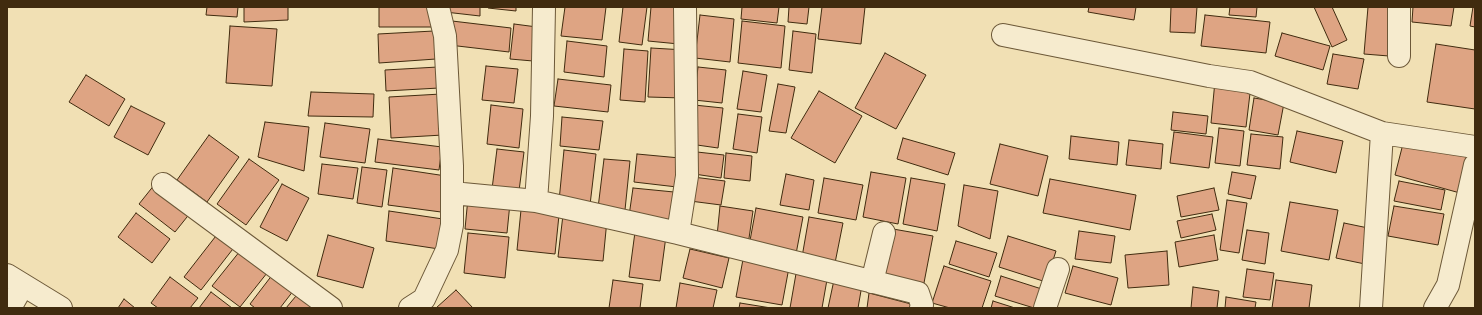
<!DOCTYPE html>
<style>
body{margin:0}
#map{position:relative;width:1482px;height:315px;overflow:hidden;background:#f1e0b4;font-family:"IM FELL French Canon",serif}
canvas{display:block}
.frame{position:absolute;inset:0;border:8px solid #402b0f;pointer-events:none}
</style>
<div id="map">
<canvas width="1482" height="315"></canvas>
<div class="frame"></div>
</div>
<script>
const g = document.querySelector('canvas').getContext('2d');
g.lineJoin = 'round';
function paint(path, color) {
  g.fillStyle = color;
  g.fill(path, 'evenodd');
}
function toPath(rows) {
  const path = new Path2D();
  for (const r of rows) {
    path.moveTo(r[0], r[1]);
    for (let i = 2; i < r.length; i += 2) path.lineTo(r[i], r[i + 1]);
  }
  return path;
}
function stroke(path, color, width, dash) {
  g.strokeStyle = color;
  g.lineWidth = width;
  g.lineCap = dash ? 'butt' : 'round';
  g.setLineDash(dash || []);
  g.stroke(path);
}
const building = toPath([
 [207,7,238,7,237,17,206,15,207,7],
 [244,7,288,7,288,20,244,22,244,7],
 [379,7,434,7,433,27,379,27,379,7],
 [446,7,480,7,480,16,445,12,446,7],
 [488,7,516,7,516,11,488,8,488,7],
 [565,7,606,7,602,40,561,36,565,7],
 [623,7,647,7,642,45,619,42,623,7],
 [651,7,682,7,679,44,648,41,651,7],
 [742,7,779,7,777,23,741,19,742,7],
 [789,7,809,7,807,24,788,22,789,7],
 [822,7,865,7,861,44,818,39,822,7],
 [1089,7,1136,7,1134,20,1088,12,1089,7],
 [1171,7,1197,7,1195,33,1170,32,1171,7],
 [1230,7,1257,7,1256,17,1229,15,1230,7],
 [1314,7,1332,7,1347,40,1332,47,1314,7],
 [1368,7,1394,7,1389,56,1364,54,1368,7],
 [1413,7,1454,7,1451,26,1412,22,1413,7],
 [1473,7,1475,7,1475,27,1470,26,1473,7],
 [700,15,734,19,730,62,695,58,700,15],
 [1205,15,1270,22,1266,53,1201,46,1205,15],
 [452,21,511,28,509,52,449,45,452,21],
 [742,21,785,26,781,68,738,63,742,21],
 [514,24,537,27,533,61,510,59,514,24],
 [230,26,277,29,272,86,226,83,230,26],
 [434,31,436,59,379,63,378,34,434,31],
 [793,31,816,34,812,73,789,70,793,31],
 [1282,33,1330,46,1323,70,1275,56,1282,33],
 [567,41,607,46,604,77,564,72,567,41],
 [1436,44,1475,50,1475,109,1427,102,1436,44],
 [651,48,685,50,683,98,648,97,651,48],
 [624,49,648,51,645,102,620,100,624,49],
 [885,53,926,75,896,129,855,108,885,53],
 [1333,54,1364,59,1358,89,1327,84,1333,54],
 [486,66,518,69,514,103,482,100,486,66],
 [438,67,439,88,386,91,385,70,438,67],
 [698,67,726,70,722,103,694,100,698,67],
 [743,71,767,75,761,112,737,109,743,71],
 [86,75,125,99,109,126,69,102,86,75],
 [558,79,611,85,608,112,554,106,558,79],
 [1215,81,1251,85,1246,127,1211,123,1215,81],
 [778,84,795,87,786,133,769,131,778,84],
 [819,91,862,116,835,163,791,138,819,91],
 [311,92,374,94,373,117,308,116,311,92],
 [441,94,443,135,391,138,389,97,441,94],
 [1254,98,1284,103,1278,135,1249,130,1254,98],
 [491,105,523,109,519,148,487,144,491,105],
 [694,105,723,108,718,148,690,144,694,105],
 [131,106,165,123,148,155,114,137,131,106],
 [1173,112,1208,116,1206,134,1171,130,1173,112],
 [738,114,762,117,757,153,733,149,738,114],
 [562,117,603,121,599,150,560,146,562,117],
 [265,122,309,127,304,171,258,157,265,122],
 [325,123,370,129,365,163,320,157,325,123],
 [1219,128,1244,131,1240,166,1215,163,1219,128],
 [1297,131,1343,141,1336,173,1290,162,1297,131],
 [1174,132,1213,137,1209,168,1170,163,1174,132],
 [1251,134,1283,137,1280,169,1247,165,1251,134],
 [209,135,239,157,207,202,177,180,209,135],
 [1071,136,1119,142,1117,165,1069,159,1071,136],
 [1405,136,1471,154,1460,193,1395,175,1405,136],
 [903,138,955,153,948,175,897,159,903,138],
 [378,139,442,147,439,170,375,162,378,139],
 [1129,140,1163,144,1161,169,1126,165,1129,140],
 [1000,144,1048,156,1038,196,990,184,1000,144],
 [497,149,524,152,519,191,492,189,497,149],
 [564,150,596,154,590,205,559,201,564,150],
 [697,152,724,155,721,178,694,174,697,152],
 [726,153,752,156,750,181,724,178,726,153],
 [637,154,680,158,677,187,634,182,637,154],
 [249,159,279,180,246,225,217,204,249,159],
 [604,159,630,161,625,210,598,208,604,159],
 [322,164,358,168,353,199,318,194,322,164],
 [362,167,387,170,382,207,357,203,362,167],
 [393,168,446,176,441,212,388,205,393,168],
 [871,172,906,178,898,224,863,217,871,172],
 [1232,172,1256,176,1251,199,1228,194,1232,172],
 [786,174,814,180,809,210,780,205,786,174],
 [693,177,725,181,721,205,690,201,693,177],
 [824,178,863,185,856,220,818,213,824,178],
 [911,178,945,184,937,231,903,224,911,178],
 [1050,179,1136,195,1130,230,1043,213,1050,179],
 [1399,181,1445,190,1441,210,1394,201,1399,181],
 [155,184,191,212,175,232,139,204,155,184],
 [282,184,309,198,287,241,260,227,282,184],
 [964,185,998,191,990,239,958,226,964,185],
 [633,188,674,192,671,221,629,216,633,188],
 [1214,188,1219,210,1181,217,1177,196,1214,188],
 [468,198,510,203,507,233,465,229,468,198],
 [1227,200,1247,203,1239,253,1220,250,1227,200],
 [1290,202,1338,210,1329,260,1281,251,1290,202],
 [720,206,753,211,748,245,717,236,720,206],
 [1394,206,1444,214,1438,245,1388,236,1394,206],
 [756,208,803,217,796,254,749,246,756,208],
 [521,210,559,215,555,254,517,250,521,210],
 [389,211,443,219,439,249,386,241,389,211],
 [136,213,170,239,152,263,118,237,136,213],
 [1212,214,1216,230,1181,238,1177,221,1212,214],
 [563,215,607,220,603,261,558,257,563,215],
 [809,217,843,223,835,263,802,257,809,217],
 [1344,223,1373,229,1365,264,1336,258,1344,223],
 [893,229,933,236,923,288,884,281,893,229],
 [1247,230,1269,233,1265,264,1242,260,1247,230],
 [1079,231,1115,236,1111,263,1075,259,1079,231],
 [219,232,236,245,201,290,184,277,219,232],
 [635,232,666,236,660,281,629,277,635,232],
 [468,233,509,237,505,278,464,273,468,233],
 [328,235,374,248,363,288,317,276,328,235],
 [1214,235,1218,260,1179,267,1175,242,1214,235],
 [1008,236,1056,251,1046,282,999,267,1008,236],
 [956,241,997,253,989,277,949,264,956,241],
 [244,246,271,268,240,307,212,286,244,246],
 [690,249,729,258,722,288,683,278,690,249],
 [1167,251,1169,285,1128,288,1125,255,1167,251],
 [744,254,790,262,782,305,736,297,744,254],
 [944,266,991,281,982,308,950,308,932,303,944,266],
 [1073,266,1118,278,1111,305,1065,293,1073,266],
 [797,268,828,274,822,308,790,308,797,268],
 [1247,269,1274,273,1270,300,1243,297,1247,269],
 [276,270,297,286,280,308,255,308,250,304,276,270],
 [1001,276,1048,291,1043,308,1034,308,995,296,1001,276],
 [170,277,198,298,190,308,158,308,151,303,170,277],
 [613,280,643,284,640,308,609,308,613,280],
 [834,280,862,285,858,308,828,308,834,280],
 [1276,280,1312,285,1309,308,1272,308,1276,280],
 [680,283,717,290,713,308,676,308,680,283],
 [1193,287,1219,291,1217,308,1191,308,1193,287],
 [301,290,325,308,286,308,301,290],
 [456,290,473,308,436,308,456,290],
 [211,292,232,308,199,308,211,292],
 [869,293,911,304,910,308,867,308,869,293],
 [1226,297,1256,302,1255,308,1225,308,1226,297],
 [124,299,135,308,118,308,124,299],
 [993,301,1015,308,991,308,993,301],
 [740,303,771,308,739,308,740,303]
]);
const minor = toPath([
 [1003,35,1209,76,1250,82,1382,133,1475,147],
 [1399,56,1399,7],
 [163,184,331,308],
 [452,193,536,201,678,233,918,293,922,305,921,308],
 [536,201,542,116,544,7],
 [678,233,687,176,685,7],
 [7,275,61,308],
 [872,282,884,233],
 [10,308,23,285],
 [410,308,424,299,447,250,452,225,452,166,445,36,438,7],
 [1045,308,1058,269],
 [1371,308,1382,133],
 [1435,308,1448,285,1475,165]
]);
paint(building, '#dea483');
stroke(building, '#402b0f', 1);
stroke(minor, '#6c5838', 24);
stroke(minor, '#f6ebce', 22);
</script>
